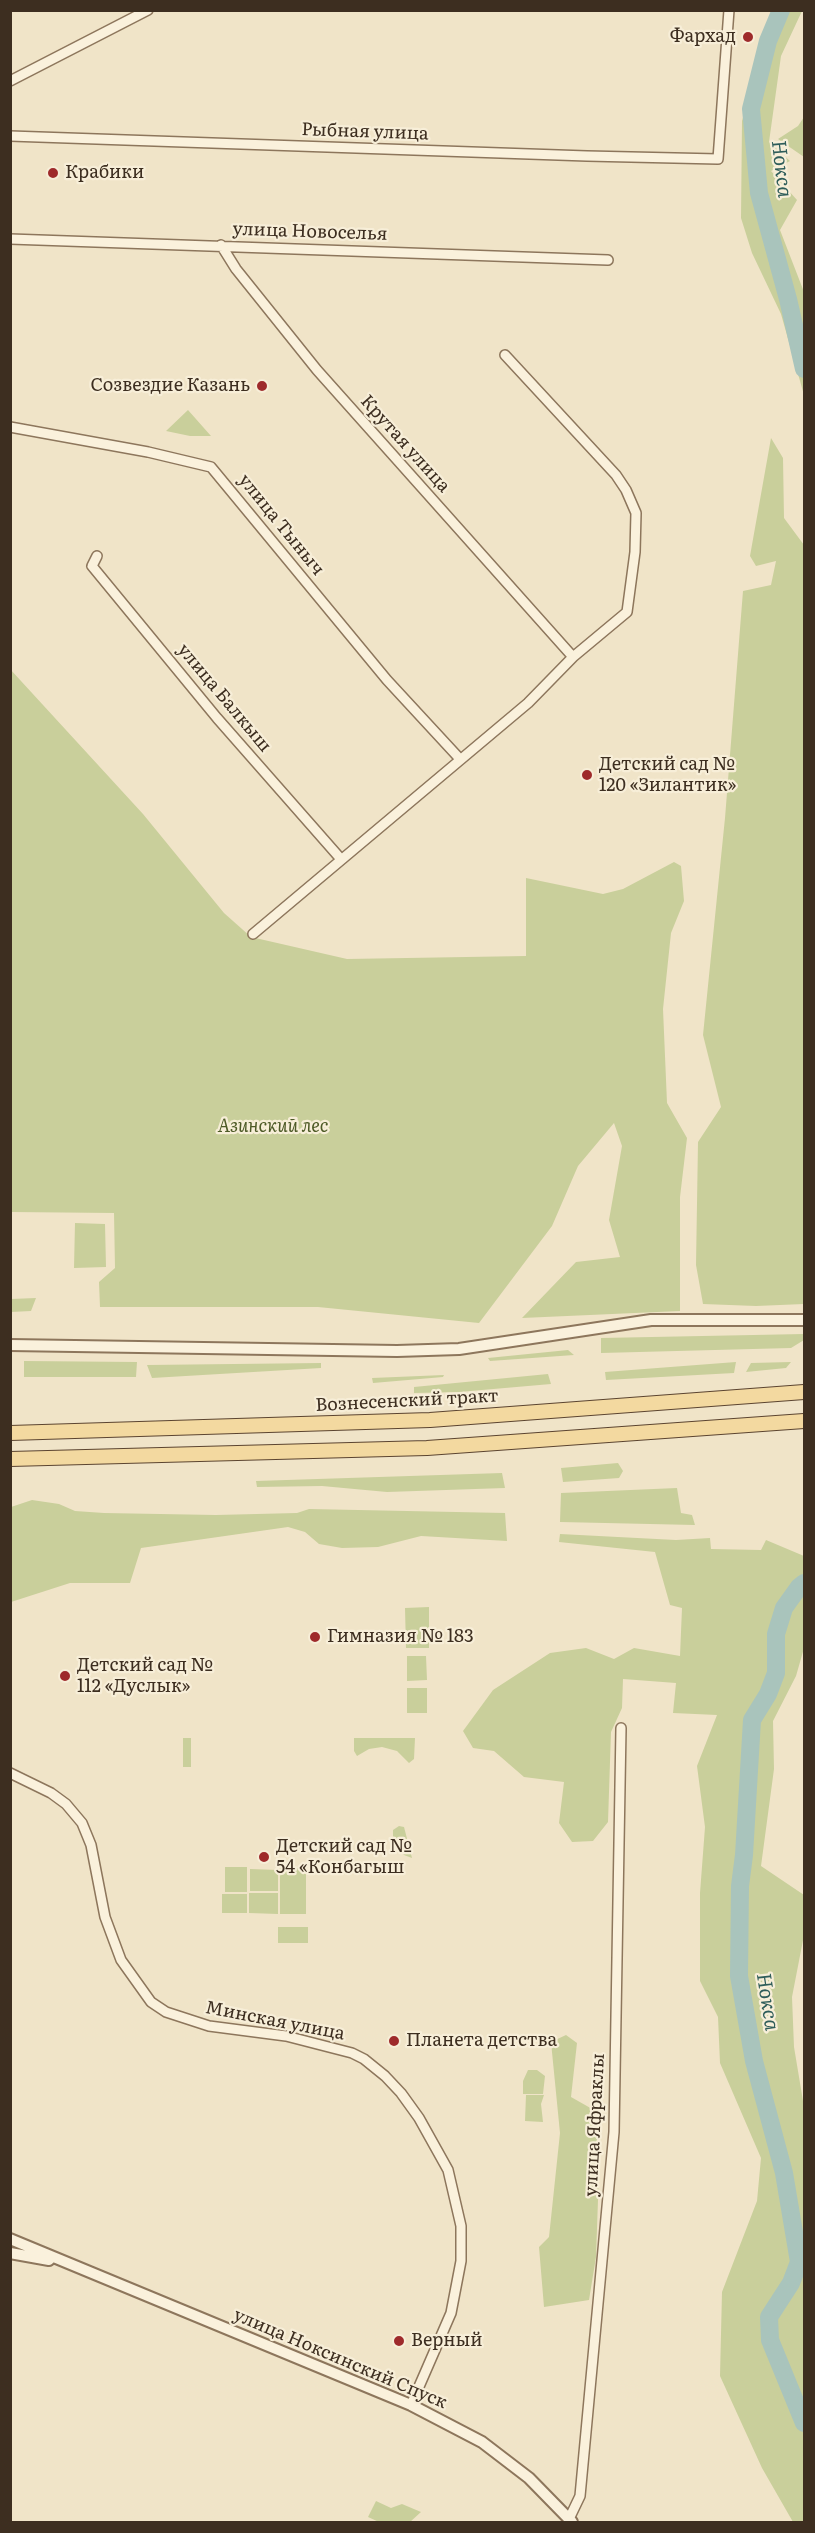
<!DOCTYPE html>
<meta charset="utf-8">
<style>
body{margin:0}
#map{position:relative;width:815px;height:2533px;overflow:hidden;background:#f0e4c8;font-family:Literata,serif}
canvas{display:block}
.frame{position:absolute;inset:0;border:12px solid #3d2e20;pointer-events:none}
</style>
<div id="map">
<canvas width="815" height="2533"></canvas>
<div class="frame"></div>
</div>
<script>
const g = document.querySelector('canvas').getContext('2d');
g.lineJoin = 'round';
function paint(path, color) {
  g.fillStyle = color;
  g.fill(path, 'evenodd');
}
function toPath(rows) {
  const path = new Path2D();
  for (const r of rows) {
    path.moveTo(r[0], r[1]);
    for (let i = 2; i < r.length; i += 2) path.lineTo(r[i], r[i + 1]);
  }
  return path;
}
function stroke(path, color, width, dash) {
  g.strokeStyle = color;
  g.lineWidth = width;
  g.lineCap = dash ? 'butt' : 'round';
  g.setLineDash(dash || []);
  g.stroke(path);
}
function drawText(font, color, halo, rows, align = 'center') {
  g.font = font + ' Literata,serif';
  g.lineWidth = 4.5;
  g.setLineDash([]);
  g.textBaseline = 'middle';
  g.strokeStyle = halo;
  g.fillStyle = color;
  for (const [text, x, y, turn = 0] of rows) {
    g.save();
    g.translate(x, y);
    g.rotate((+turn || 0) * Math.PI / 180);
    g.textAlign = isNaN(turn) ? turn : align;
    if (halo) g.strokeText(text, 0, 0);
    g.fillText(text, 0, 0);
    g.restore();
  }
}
const green = toPath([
 [778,10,802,11,781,56,769,142,790,161,771,171,797,200,780,230,804,292,804,395,781,314,752,253,741,218,742,121,765,40],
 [804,117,804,157,778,139,798,126],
 [188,410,211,436,190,436,166,431],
 [771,438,783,458,784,518,804,545,804,1304,756,1306,703,1304,696,1265,698,1142,721,1107,703,1035,725,818,743,591,771,585,776,561,756,566,750,556],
 [10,669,143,814,224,913,251,937,347,959,526,956,526,878,603,894,623,889,674,862,681,866,684,901,671,933,663,1009,667,1103,687,1138,680,1197,680,1311,522,1318,576,1262,620,1257,609,1220,622,1146,614,1123,578,1166,552,1226,479,1323,318,1307,100,1307,99,1282,115,1268,114,1213,11,1212],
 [75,1223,105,1224,106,1267,74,1268],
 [36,1298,31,1311,11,1312,11,1299],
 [804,1334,804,1340,791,1348,601,1353,601,1338],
 [568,1350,574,1355,490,1361,488,1358],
 [24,1361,137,1362,136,1377,24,1377],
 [736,1362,734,1373,606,1380,605,1372],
 [791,1362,786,1368,746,1372,751,1363],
 [321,1363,321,1368,152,1378,147,1365],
 [548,1374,551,1384,459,1392,414,1393,414,1387],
 [444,1375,443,1377,373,1383,372,1378],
 [618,1463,623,1471,619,1478,563,1482,561,1468],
 [502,1473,505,1488,387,1492,322,1486,257,1487,256,1481],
 [677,1488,681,1513,692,1515,695,1525,560,1522,561,1493],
 [32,1500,59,1504,75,1511,104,1513,216,1515,297,1513,309,1509,505,1513,507,1541,421,1536,378,1547,342,1548,319,1544,305,1532,288,1527,141,1548,130,1583,70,1583,11,1602,11,1507],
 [560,1534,676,1540,710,1538,711,1549,761,1550,766,1540,804,1556,804,1648,796,1676,773,1721,774,1769,761,1866,804,1895,804,1935,792,1997,794,2047,804,2107,804,2522,793,2522,762,2468,720,2376,722,2292,757,2201,761,2158,720,2063,718,2017,700,1981,700,1893,705,1827,697,1766,717,1715,673,1713,676,1683,623,1679,622,1708,611,1732,608,1822,593,1841,572,1842,559,1823,564,1782,524,1777,494,1751,473,1748,463,1731,493,1690,550,1653,586,1648,614,1659,634,1648,680,1656,682,1608,670,1605,655,1552,559,1542],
 [429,1607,429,1648,406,1648,405,1608],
 [407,1656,426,1656,427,1680,407,1681],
 [407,1688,427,1688,427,1713,407,1713],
 [183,1738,191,1738,191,1767,183,1767],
 [354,1738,415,1738,414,1759,409,1763,397,1751,382,1747,369,1749,357,1756,354,1751],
 [399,1826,404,1827,412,1858,404,1855,393,1836,393,1830],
 [225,1867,247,1867,247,1892,225,1892],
 [280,1868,306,1868,306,1914,280,1914],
 [250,1869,278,1870,278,1891,250,1891],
 [249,1893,278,1893,278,1914,249,1913],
 [222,1894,247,1894,247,1913,222,1913],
 [278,1927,308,1927,308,1943,278,1943],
 [566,2035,577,2043,571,2097,601,2114,596,2257,589,2300,544,2307,539,2247,549,2237,560,2133,551,2042],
 [528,2070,537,2070,545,2076,543,2094,523,2094,523,2081],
 [526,2095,544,2095,541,2104,543,2122,525,2121],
 [376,2501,391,2508,402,2504,421,2512,410,2522,379,2522,368,2517]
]);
const river = toPath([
 [781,10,768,41,751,109,759,193,788,299,804,369],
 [804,1583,799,1587,784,1608,776,1634,776,1673,768,1694,752,1720,744,1855,740,1886,739,1976,754,2061,784,2173,799,2262,791,2283,769,2317,770,2340,804,2423]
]);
const minor = toPath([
 [10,81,148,10],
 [10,136,587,156,718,159,729,10],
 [10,239,608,260],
 [221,245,236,269,317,370,573,657],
 [10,427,148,452,211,467,387,680,460,759],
 [97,556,92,566,217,718,340,858],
 [253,934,528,703,573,657,627,612,635,552,636,513,626,490,616,475,505,355],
 [10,1773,51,1793,66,1804,82,1823,91,1845,105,1917,121,1960,151,2002,166,2012,209,2026,286,2036,352,2053,364,2059,385,2076,401,2093,419,2118,448,2170,461,2226,461,2261,451,2313,411,2405],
 [569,2519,580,2496,614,2132,621,1728]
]);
const tertiary = toPath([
 [10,1345,397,1351,459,1349,651,1320,804,1320],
 [10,2239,411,2405,482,2442,529,2478,572,2522],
 [10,2253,49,2260]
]);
const primary = toPath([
 [10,1433,430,1420,804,1392],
 [10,1459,427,1448,804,1421]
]);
const markers = [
 [748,37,6,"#9e2a2b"],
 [53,173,6,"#9e2a2b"],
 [262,386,6,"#9e2a2b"],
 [587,775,6,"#9e2a2b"],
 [315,1637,6,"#9e2a2b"],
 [65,1676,6,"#9e2a2b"],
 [264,1857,6,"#9e2a2b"],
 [394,2041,6,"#9e2a2b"],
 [399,2341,6,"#9e2a2b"]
];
const poiNames = [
 ["Фархад",736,37,"right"],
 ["Крабики",65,173],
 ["Созвездие Казань",250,386,"right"],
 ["Детский сад №",599,765],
 ["120 «Зилантик»",599,786],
 ["Гимназия № 183",327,1637],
 ["Детский сад №",77,1666],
 ["112 «Дуслык»",77,1687],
 ["Детский сад №",276,1847],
 ["54 «Конбагыш",276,1868],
 ["Планета детства",406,2041],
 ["Верный",411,2341]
];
const streetNames = [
 ["Рыбная улица",365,132,2],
 ["улица Новоселья",310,232,2],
 ["Крутая улица",405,444,48],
 ["улица Тыныч",281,525,51],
 ["улица Балкыш",224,698,50],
 ["Вознесенский тракт",407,1401,-3],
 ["Минская улица",275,2021,11],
 ["улица Яфраклы",595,2125,-87],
 ["улица Ноксинский Спуск",340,2359,23]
];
const parkNames = [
 ["Азинский лес",273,1127]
];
const waterNames = [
 ["Нокса",781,169,83],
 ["Нокса",767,2002,81]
];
paint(green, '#c9cf9b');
stroke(river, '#a9c4bc', 18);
stroke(minor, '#8d765c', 12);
stroke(tertiary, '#8d765c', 14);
stroke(primary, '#5b4430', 16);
stroke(minor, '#faf1dc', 9);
stroke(tertiary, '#faf1dc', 10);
stroke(primary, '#f3d9a0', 14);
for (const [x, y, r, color] of markers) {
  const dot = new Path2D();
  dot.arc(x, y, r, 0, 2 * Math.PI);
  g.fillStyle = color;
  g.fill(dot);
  stroke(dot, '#f7eed8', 2);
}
drawText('18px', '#3d2e20', '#f7eed8', poiNames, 'left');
drawText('18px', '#3d2e20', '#f7eed8', streetNames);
drawText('italic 18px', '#4d5a26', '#f7eed8', parkNames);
drawText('italic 20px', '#2f5d5a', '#f7eed8', waterNames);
</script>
